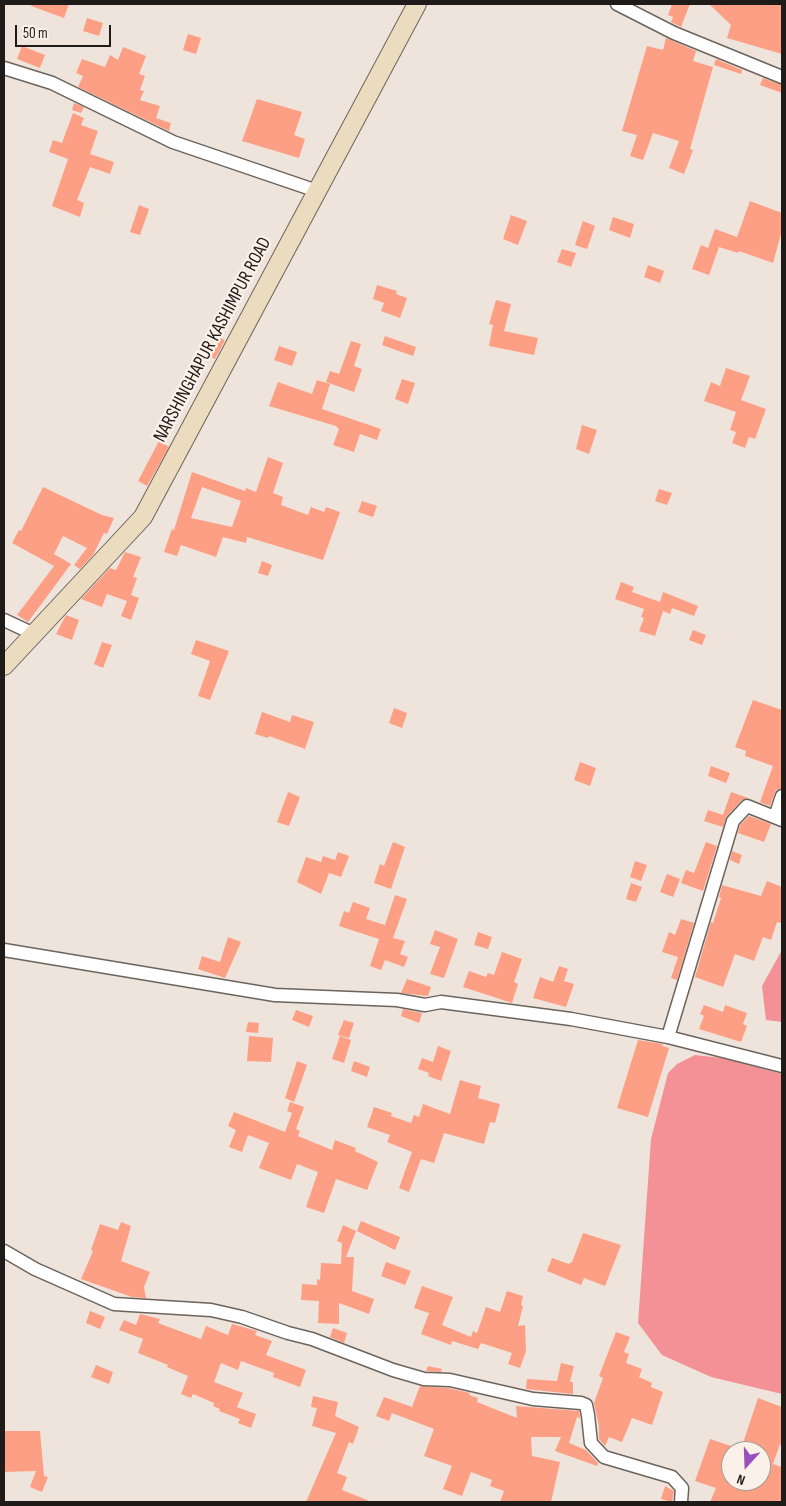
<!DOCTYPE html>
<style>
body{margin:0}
#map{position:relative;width:786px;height:1506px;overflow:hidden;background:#efe4dc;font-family:"Sofia Sans Condensed",sans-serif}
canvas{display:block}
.frame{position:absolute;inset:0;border:5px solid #1f1b19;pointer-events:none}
.north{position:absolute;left:721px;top:1441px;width:50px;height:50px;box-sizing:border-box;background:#fcf1e9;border:1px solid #a49b96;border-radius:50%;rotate:200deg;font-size:14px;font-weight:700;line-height:20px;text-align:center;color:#1f1b19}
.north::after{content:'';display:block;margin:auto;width:18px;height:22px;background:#9b4ebf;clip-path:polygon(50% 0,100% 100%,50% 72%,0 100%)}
.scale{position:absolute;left:15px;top:25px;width:96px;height:22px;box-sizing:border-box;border:2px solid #1f1b19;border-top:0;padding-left:6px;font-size:15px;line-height:18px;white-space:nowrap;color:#1f1b19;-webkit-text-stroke:4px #fcf1e9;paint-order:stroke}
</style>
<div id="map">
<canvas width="786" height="1506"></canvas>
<div class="frame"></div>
<div class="north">N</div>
<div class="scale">50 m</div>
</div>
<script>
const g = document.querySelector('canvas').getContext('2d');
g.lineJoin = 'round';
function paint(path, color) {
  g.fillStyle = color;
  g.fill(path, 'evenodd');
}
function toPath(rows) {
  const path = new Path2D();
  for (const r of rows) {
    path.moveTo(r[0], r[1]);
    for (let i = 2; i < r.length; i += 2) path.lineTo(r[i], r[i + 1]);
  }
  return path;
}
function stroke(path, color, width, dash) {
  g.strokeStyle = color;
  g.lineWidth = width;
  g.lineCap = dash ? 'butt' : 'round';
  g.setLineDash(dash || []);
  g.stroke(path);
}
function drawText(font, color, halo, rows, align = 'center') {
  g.font = font + ' "Sofia Sans Condensed",sans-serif';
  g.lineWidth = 4.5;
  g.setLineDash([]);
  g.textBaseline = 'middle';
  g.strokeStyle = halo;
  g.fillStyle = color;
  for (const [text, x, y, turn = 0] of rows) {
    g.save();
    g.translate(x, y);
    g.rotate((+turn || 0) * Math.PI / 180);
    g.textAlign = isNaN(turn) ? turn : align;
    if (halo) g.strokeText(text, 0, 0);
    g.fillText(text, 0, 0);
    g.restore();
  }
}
const forest = toPath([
 [782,950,782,1022,766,1020,762,986],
 [695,1055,722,1058,782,1074,782,1394,711,1377,662,1355,638,1323,651,1139,668,1073,677,1064]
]);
const building = toPath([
 [32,4,69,4,64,18,31,6],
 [672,4,690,4,681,27,671,22,673,17,668,15],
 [709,4,782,4,782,54,727,38,731,25],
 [87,18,103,23,99,36,83,31],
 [188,34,201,38,196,54,183,50],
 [666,38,696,51,693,61,713,67,690,149,693,150,684,174,669,168,679,141,653,133,643,160,630,156,637,135,622,131,647,46,663,50],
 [22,46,45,55,40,68,17,59],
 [123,47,146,56,139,74,145,76,140,90,144,91,140,100,160,106,156,118,171,123,169,131,78,87,83,76,76,73,82,59,105,67,110,55,118,60],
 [716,59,742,70,741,74,714,65],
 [763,78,782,85,782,93,760,85],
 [257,99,302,112,294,135,305,139,299,158,242,141],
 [74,103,84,107,81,113,72,110],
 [73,113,84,118,81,125,98,131,90,154,114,162,110,174,90,167,77,200,84,203,80,217,52,206,68,159,49,152,53,140,62,143],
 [750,201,782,213,782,230,773,263,739,251,738,253,719,247,709,275,692,269,701,245,708,248,715,229,737,237],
 [139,205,149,209,140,235,130,232],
 [511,215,527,221,518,245,503,239],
 [613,217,634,224,630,238,609,230],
 [583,221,595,226,587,249,575,245],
 [562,249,576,253,571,267,557,262],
 [648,265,664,271,660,283,644,277],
 [377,285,397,291,396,294,407,298,400,318,381,311,384,303,373,299],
 [496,300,511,304,504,331,538,338,534,355,489,346,493,325,489,324],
 [385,336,416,347,413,356,382,345],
 [220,338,225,340,215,359,210,357],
 [351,341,361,344,354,366,362,369,354,392,326,382,330,371,339,374],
 [279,346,297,352,292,366,274,360],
 [726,368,750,376,741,400,766,409,755,439,749,437,745,448,732,443,736,432,730,430,736,412,704,401,711,382,720,386],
 [402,379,415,383,408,404,395,399],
 [317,380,330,384,322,409,381,429,377,440,360,434,354,452,333,445,339,429,336,426,269,406,278,382,312,394],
 [582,425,597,430,589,454,576,449],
 [159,441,169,447,147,486,138,481],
 [268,457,283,463,273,493,283,497,281,505,308,515,311,507,324,512,326,507,340,512,323,560,247,537,246,543,223,537,216,557,181,545,177,556,164,552,172,529,174,530,192,472,245,491,246,488,256,492],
 [202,487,241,501,232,527,191,518],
 [43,487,102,515,114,518,107,534,104,533,93,555,80,569,74,565,87,548,63,536,54,554,71,564,28,622,17,615,54,566,12,543,19,530,21,531],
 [659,489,672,493,667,505,655,501],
 [362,501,377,506,373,517,358,512],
 [125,552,141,557,133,577,137,578,131,595,139,598,131,620,121,616,127,601,107,594,102,607,81,599,110,568,116,570],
 [262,561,272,565,268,576,258,573],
 [621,582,634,587,632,592,660,602,663,592,698,606,694,616,672,608,670,614,663,611,655,636,639,631,644,618,641,617,644,609,615,599],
 [66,615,79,620,72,640,56,634],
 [693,630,706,635,702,645,689,640],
 [196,640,229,651,210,700,198,696,210,661,191,654],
 [102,642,112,645,103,668,94,664],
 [753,700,782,710,782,788,776,790,770,806,749,798,742,800,727,816,723,827,704,821,708,810,723,815,731,792,760,802,773,766,745,756,746,751,735,747],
 [394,708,407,713,402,728,389,723],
 [262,712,290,722,292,715,314,722,305,749,269,736,268,738,255,734],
 [580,762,596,768,590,786,574,780],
 [711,766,730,773,726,783,708,776],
 [288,792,300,797,289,826,277,822],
 [749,816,771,824,764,842,738,833,740,825],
 [393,842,405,847,391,889,374,883,380,864,384,866],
 [706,842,717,846,703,891,681,883,686,870,694,873],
 [732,851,742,855,739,864,730,860],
 [338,852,349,856,341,877,329,873,321,894,297,882,306,857,321,862,323,856,335,860],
 [635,861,647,865,641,881,630,877],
 [667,874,680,879,673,897,660,892],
 [767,881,782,887,782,923,777,922,771,940,763,937,754,961,735,954,723,987,695,977,711,922,713,923,721,898,719,897,722,885,761,896],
 [631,883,642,887,636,902,626,899],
 [395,895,407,899,393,938,405,941,400,954,408,957,404,967,385,960,381,970,370,966,379,939,339,926,344,911,349,913,353,902,370,908,366,919,385,925],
 [681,919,694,923,677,980,671,978,678,957,662,952,669,932,675,935],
 [435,930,458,939,444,978,430,974,440,947,430,944],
 [478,932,492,937,488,949,474,945],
 [228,937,241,942,225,978,198,969,202,956,220,962],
 [502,952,522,959,514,982,518,984,512,1003,463,987,469,971,486,977,488,973,494,975],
 [559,966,568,969,564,981,574,984,566,1007,533,998,540,977,553,982],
 [407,979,431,987,428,996,401,993],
 [704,1005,723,1012,725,1005,747,1013,743,1024,747,1026,741,1042,699,1029,704,1016,700,1014],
 [403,1009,422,1013,419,1023,401,1016],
 [296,1010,313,1016,309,1027,292,1020],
 [344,1020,354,1023,349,1038,338,1035],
 [248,1022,259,1023,258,1033,246,1032],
 [249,1036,273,1038,271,1062,247,1061],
 [340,1036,351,1040,344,1063,332,1059],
 [638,1040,663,1044,662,1046,669,1048,648,1117,617,1108],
 [438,1046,451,1051,441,1081,428,1076,429,1073,418,1069,422,1058,433,1062],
 [297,1061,307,1065,294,1102,285,1098],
 [354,1061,370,1067,367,1077,351,1071],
 [460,1080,481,1086,478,1098,500,1104,495,1123,490,1122,484,1144,444,1133,434,1163,421,1159,409,1192,399,1188,412,1152,387,1142,390,1135,367,1127,374,1107,392,1113,391,1116,411,1123,414,1115,419,1117,423,1104,450,1114],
 [290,1102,304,1107,296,1129,300,1131,298,1136,332,1150,335,1140,356,1148,355,1151,378,1162,367,1190,336,1179,324,1213,306,1207,318,1172,297,1164,291,1180,259,1168,269,1143,248,1135,242,1152,229,1147,236,1130,228,1126,234,1112,285,1132,292,1113,287,1111],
 [361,1221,400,1237,395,1250,357,1231],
 [121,1222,131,1226,121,1261,150,1272,144,1287,146,1298,132,1297,81,1279,93,1251,91,1250,100,1224,118,1230],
 [343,1225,356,1231,346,1257,354,1257,352,1291,374,1299,369,1314,339,1303,339,1324,318,1323,319,1301,301,1300,302,1284,317,1285,317,1279,320,1280,321,1263,341,1264,342,1243,337,1241],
 [583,1233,621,1245,605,1286,584,1278,581,1285,547,1271,552,1258,569,1264,572,1262],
 [386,1262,411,1271,405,1285,381,1276],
 [422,1286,453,1297,442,1325,471,1337,473,1331,477,1333,486,1307,500,1312,507,1291,523,1296,521,1305,523,1306,518,1326,525,1325,526,1351,520,1368,508,1364,512,1353,481,1343,478,1349,452,1341,451,1345,421,1334,429,1313,414,1308],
 [90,1311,105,1317,100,1329,86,1323],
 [140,1314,160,1319,158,1323,201,1339,206,1326,228,1335,232,1324,257,1331,255,1335,272,1341,266,1355,306,1370,300,1387,273,1377,274,1373,241,1361,238,1370,221,1363,214,1382,243,1393,237,1407,256,1414,251,1428,238,1423,240,1419,219,1411,220,1409,213,1406,214,1403,193,1394,191,1398,181,1394,188,1376,167,1367,168,1365,138,1353,143,1339,119,1330,124,1320,136,1325],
 [333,1328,347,1333,344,1343,330,1337],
 [616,1332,630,1337,624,1352,629,1354,626,1363,642,1369,639,1377,652,1383,651,1387,663,1392,652,1425,632,1418,622,1442,609,1437,605,1446,599,1439,599,1426,594,1403,603,1378,599,1376],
 [561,1363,574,1366,570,1382,573,1382,573,1394,526,1389,527,1379,557,1381],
 [96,1365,113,1372,109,1384,91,1377],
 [428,1366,442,1369,441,1372,426,1371],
 [420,1386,448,1388,470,1393,469,1395,478,1398,477,1402,517,1418,516,1406,579,1411,580,1418,577,1417,569,1443,586,1450,598,1463,597,1466,555,1451,561,1437,531,1437,532,1456,560,1462,551,1502,500,1502,504,1491,490,1486,492,1480,471,1472,462,1496,443,1489,452,1466,424,1456,434,1429,392,1413,389,1421,376,1416,384,1397,412,1407],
 [313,1396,338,1402,335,1416,359,1427,353,1444,349,1442,337,1473,347,1477,342,1490,372,1502,306,1502,336,1433,312,1426,317,1408,311,1407],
 [758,1398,782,1407,782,1445,780,1444,773,1464,782,1467,782,1502,710,1502,716,1488,695,1481,710,1439,734,1447,731,1451,731,1481,761,1481,761,1451,741,1449],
 [4,1431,40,1431,44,1476,48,1477,42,1492,30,1487,36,1471,4,1472],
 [665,1486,674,1491,672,1502,661,1499]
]);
const street = toPath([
 [617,4,674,33,782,77],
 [4,68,52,83,173,142,317,191],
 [4,620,34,634],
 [775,817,782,796],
 [4,950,275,995,397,1000,425,1005,441,1002,571,1019,668,1037,782,1066],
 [668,1037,733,821,747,806,782,820],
 [4,1251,35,1269,114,1304,211,1310,242,1317,288,1333,312,1339,393,1370,424,1379,450,1380,533,1399,581,1403,586,1405,588,1415,591,1443,604,1457,672,1477,682,1488,681,1502]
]);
const secondary = toPath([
 [4,666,143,517,417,4]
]);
const streetNames = [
 ["NARSHINGHAPUR KASHIMPUR ROAD",213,340,-62]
];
paint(forest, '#f39197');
paint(building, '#fd9f84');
stroke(street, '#6c635c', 15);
stroke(secondary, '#6c635c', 20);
stroke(street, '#fff', 12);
stroke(secondary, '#ecdcbf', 18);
drawText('19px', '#1f1b19', '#fcf1e9', streetNames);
</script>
